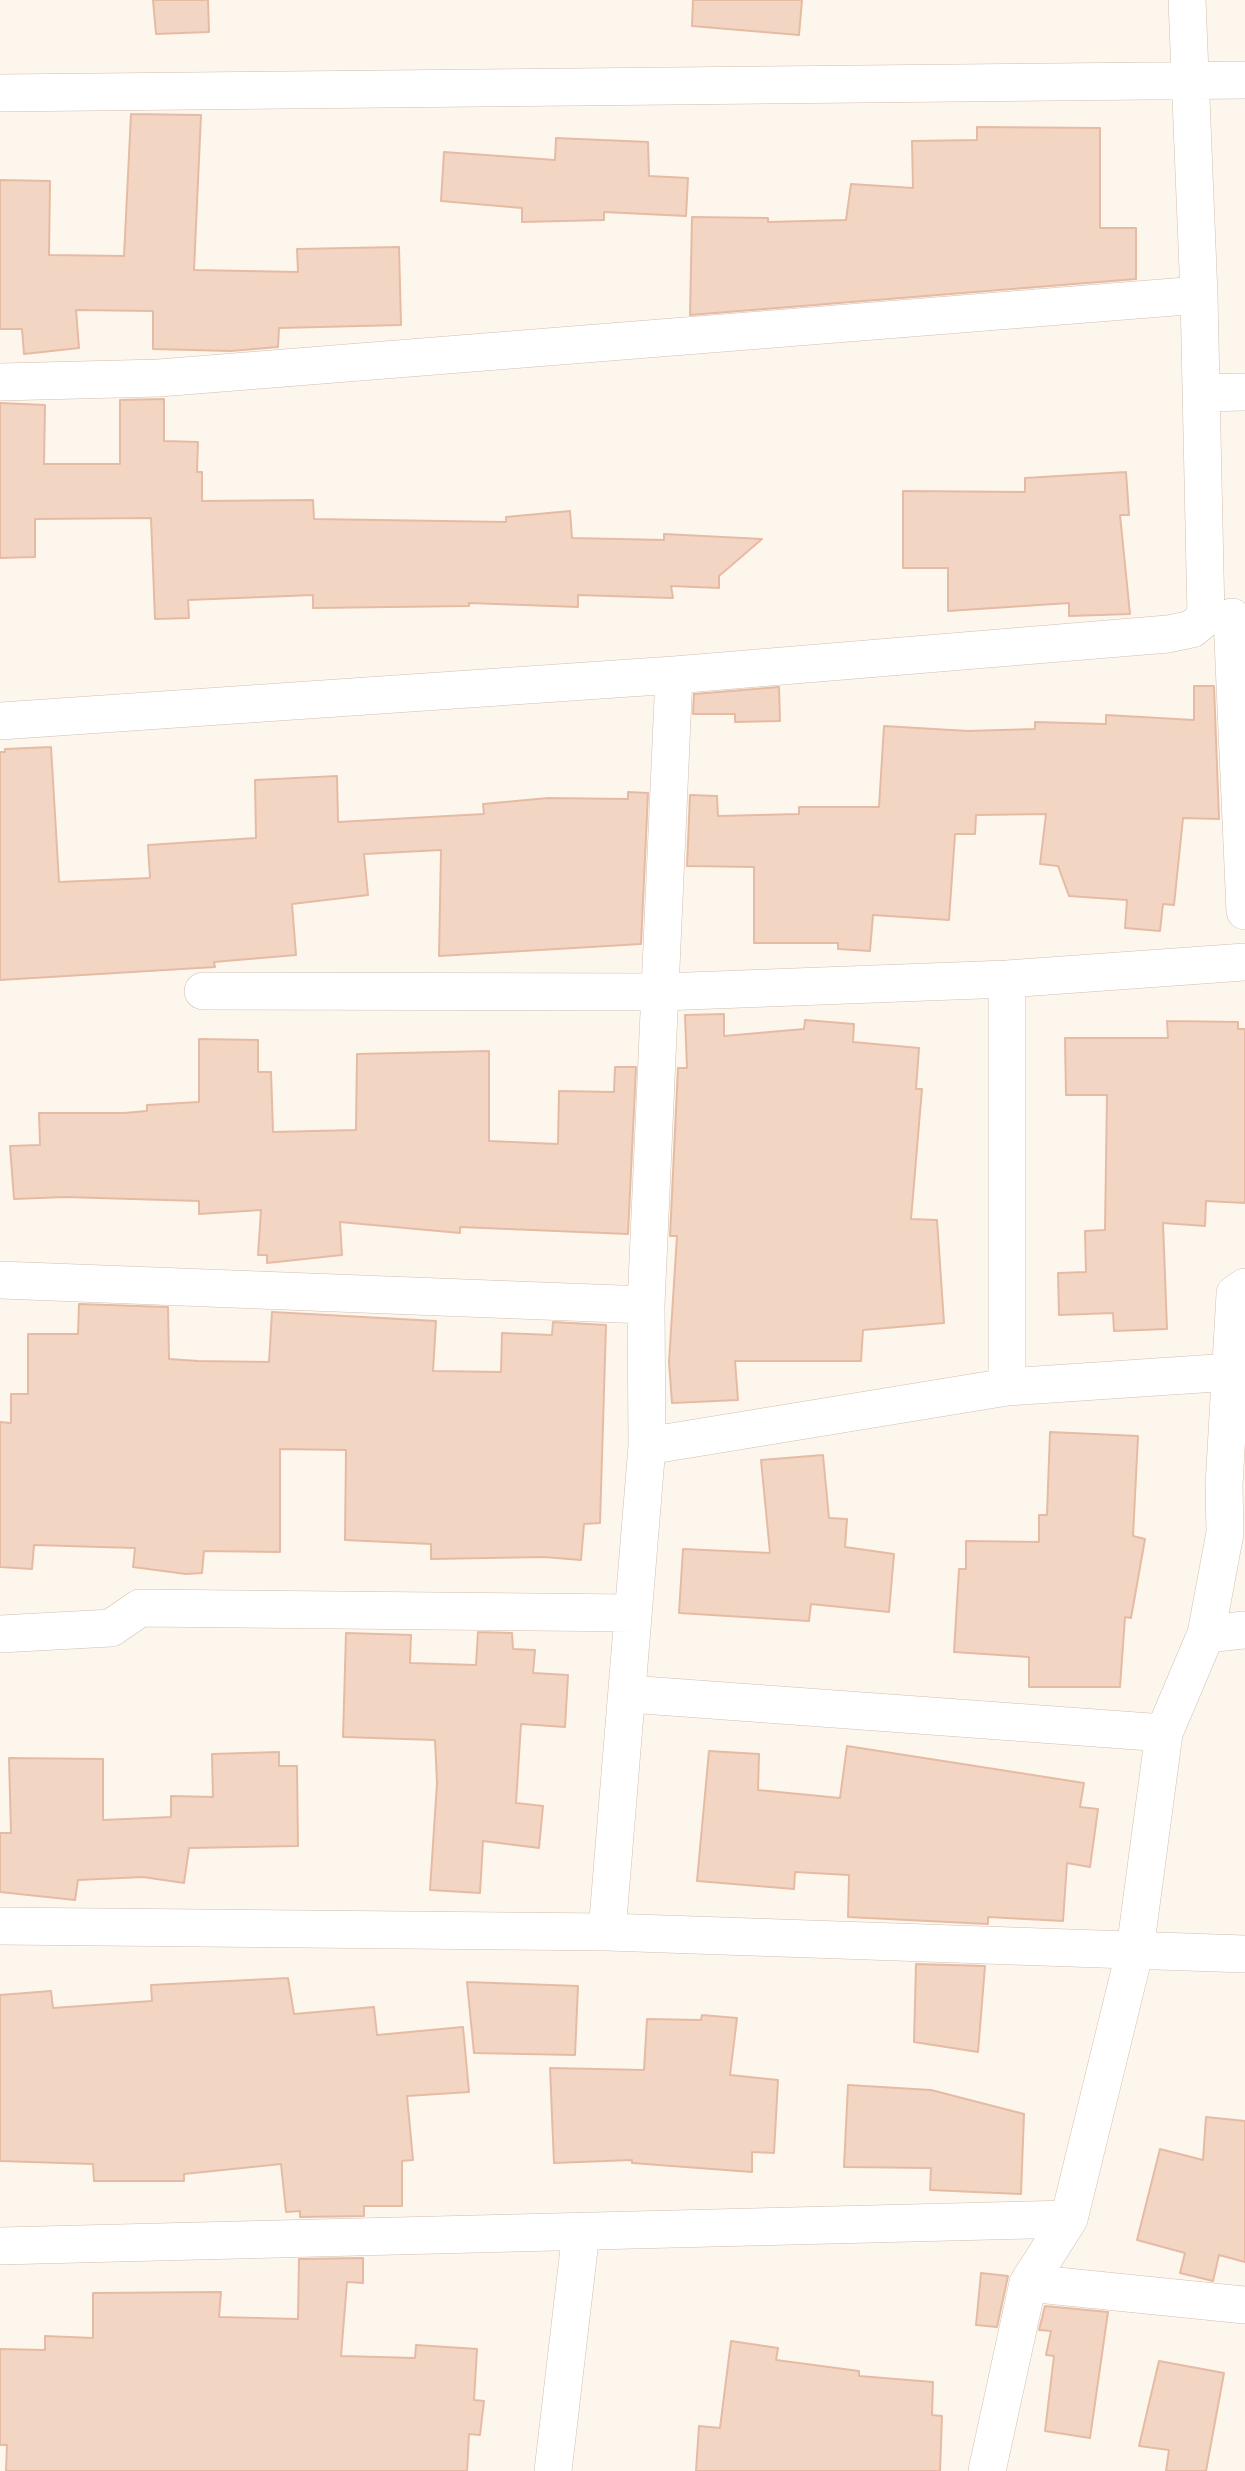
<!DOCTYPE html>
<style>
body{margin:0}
canvas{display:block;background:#fdf6ec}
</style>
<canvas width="1245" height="2471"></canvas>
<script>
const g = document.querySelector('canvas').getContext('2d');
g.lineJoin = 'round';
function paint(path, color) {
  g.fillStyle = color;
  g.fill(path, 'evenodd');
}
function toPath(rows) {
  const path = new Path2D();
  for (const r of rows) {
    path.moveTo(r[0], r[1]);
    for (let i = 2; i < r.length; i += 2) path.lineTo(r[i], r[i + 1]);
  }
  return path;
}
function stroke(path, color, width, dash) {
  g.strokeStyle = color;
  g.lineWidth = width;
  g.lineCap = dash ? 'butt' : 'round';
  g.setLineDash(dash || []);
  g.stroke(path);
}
const building = toPath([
 [153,0,208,0,209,32,156,34,153,0],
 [693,0,802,0,799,35,692,26,693,0],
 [131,114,201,115,194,270,298,272,297,249,399,247,401,325,279,328,278,347,231,351,153,349,153,311,76,310,79,348,24,354,22,329,0,329,0,180,50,181,49,255,124,256,131,114],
 [977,127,1100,128,1100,228,1136,228,1136,279,690,315,692,217,768,218,768,222,846,220,851,184,913,188,912,141,977,140,977,127],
 [556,138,648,142,649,176,688,178,686,216,604,212,604,220,522,222,522,208,441,201,444,152,555,160,556,138],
 [164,399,164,441,198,442,197,472,202,472,202,501,313,500,314,519,506,522,506,517,570,511,572,538,664,540,664,534,762,539,719,576,719,588,671,586,673,598,578,595,578,607,469,603,469,606,313,608,313,595,188,600,189,618,155,619,151,518,35,519,35,557,0,558,0,403,45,405,44,464,120,464,120,400,164,399],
 [1126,472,1129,515,1120,515,1130,614,1069,616,1069,603,948,611,948,568,903,568,903,491,1025,492,1025,478,1126,472],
 [1194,686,1214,686,1219,819,1183,818,1174,905,1163,904,1160,931,1125,928,1127,900,1069,896,1058,866,1040,864,1046,814,976,815,975,834,955,834,949,920,873,915,870,951,838,949,838,943,754,943,754,867,687,866,690,795,717,796,718,816,799,814,799,807,879,807,884,726,968,731,1035,729,1035,722,1106,724,1106,715,1194,720,1194,686],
 [779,687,780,721,735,722,735,714,693,714,694,694,779,687],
 [51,747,59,882,150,878,148,845,256,838,255,780,337,776,338,822,484,814,483,804,548,798,628,799,628,792,648,793,641,944,439,956,441,850,364,854,368,895,292,904,296,955,214,962,215,967,0,980,0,752,5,752,5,749,51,747],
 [724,1014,724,1036,804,1029,805,1020,854,1024,853,1042,919,1048,916,1089,922,1089,911,1219,937,1220,944,1323,863,1330,861,1361,735,1361,738,1400,672,1403,669,1362,677,1236,670,1236,678,1068,687,1068,685,1015,724,1014],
 [1167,1021,1238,1022,1238,1029,1245,1029,1245,1203,1206,1201,1205,1226,1163,1223,1167,1329,1114,1331,1113,1313,1059,1315,1058,1273,1086,1272,1085,1231,1105,1230,1107,1095,1066,1095,1065,1038,1168,1038,1167,1021],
 [199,1039,258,1040,258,1072,271,1072,273,1132,356,1130,357,1054,489,1051,489,1141,558,1144,559,1091,614,1092,615,1067,636,1067,628,1234,460,1227,460,1233,340,1222,342,1255,267,1263,267,1255,258,1255,261,1210,199,1214,199,1201,65,1197,14,1199,10,1146,40,1145,39,1113,124,1113,147,1111,147,1105,199,1102,199,1039],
 [79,1304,168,1307,169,1359,198,1361,269,1362,272,1312,436,1321,433,1371,501,1372,502,1333,552,1335,553,1322,606,1325,600,1523,584,1524,581,1560,544,1557,431,1559,431,1544,345,1540,346,1450,280,1449,280,1552,204,1551,202,1573,186,1574,133,1567,135,1548,34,1545,32,1569,0,1567,0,1422,11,1423,11,1394,28,1394,28,1334,78,1334,79,1304],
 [1050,1432,1138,1436,1133,1536,1145,1539,1131,1618,1125,1617,1120,1687,1029,1687,1029,1657,954,1652,959,1569,966,1569,966,1541,1039,1542,1039,1515,1047,1515,1050,1432],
 [823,1455,829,1518,847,1519,845,1547,894,1554,889,1612,811,1604,809,1621,679,1613,683,1549,770,1553,761,1460,823,1455],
 [478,1632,512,1633,513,1649,535,1650,533,1673,568,1675,565,1727,521,1724,516,1803,543,1806,539,1848,483,1841,480,1893,430,1890,437,1783,435,1740,343,1737,346,1633,411,1635,410,1663,476,1665,478,1632],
 [847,1746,1084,1783,1080,1807,1098,1809,1090,1867,1067,1863,1063,1921,988,1917,988,1924,848,1917,849,1875,795,1872,794,1889,697,1881,709,1751,759,1754,758,1790,840,1798,847,1746],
 [279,1752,279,1766,297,1766,298,1846,189,1848,184,1883,143,1877,78,1880,75,1900,0,1892,0,1833,11,1833,9,1758,103,1759,103,1820,171,1817,171,1796,213,1797,212,1754,279,1752],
 [916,1964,985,1966,978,2052,914,2042,916,1964],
 [288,1978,294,2014,374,2007,377,2035,463,2027,469,2092,407,2096,413,2160,402,2161,402,2206,364,2206,364,2216,300,2217,300,2211,286,2212,281,2164,184,2174,184,2181,94,2181,93,2164,0,2161,0,1995,51,1991,53,2008,152,2001,151,1985,288,1978],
 [467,1982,578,1986,575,2055,474,2053,467,1982],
 [702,2015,737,2018,730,2075,778,2080,774,2153,752,2152,752,2172,632,2163,632,2160,554,2163,550,2068,644,2070,647,2019,701,2020,702,2015],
 [848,2085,931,2090,1024,2114,1021,2194,930,2190,931,2168,844,2167,848,2085],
 [1206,2117,1245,2121,1245,2262,1219,2255,1213,2281,1180,2273,1185,2253,1137,2240,1160,2149,1203,2160,1206,2117],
 [363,2258,363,2283,347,2282,341,2356,415,2358,416,2345,477,2349,474,2400,484,2401,480,2435,469,2434,467,2471,6,2471,7,2445,0,2445,0,2349,45,2350,45,2336,93,2338,93,2293,221,2292,219,2317,298,2319,299,2259,363,2258],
 [981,2273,1008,2276,997,2327,976,2325,981,2273],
 [1045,2306,1108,2312,1090,2438,1045,2431,1054,2356,1046,2355,1051,2331,1039,2330,1045,2306],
 [731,2341,778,2348,776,2360,859,2371,859,2376,933,2382,932,2415,942,2416,940,2471,696,2471,699,2426,720,2428,731,2341],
 [1159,2361,1224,2373,1206,2471,1166,2471,1169,2450,1139,2446,1159,2361]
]);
const minor = toPath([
 [0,93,1245,80],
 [0,382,159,378,1199,295],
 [1201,393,1245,392],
 [1232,617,1245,911],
 [0,721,674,675,1168,634,1192,629,1206,617,1199,295,1187,0],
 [203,991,662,992,1007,979,1245,962],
 [0,1280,646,1305],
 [1007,1387,1007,979],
 [647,1446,1007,1387,1231,1372],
 [0,1634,111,1628,140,1608,633,1613],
 [1206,1634,1245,1630],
 [629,1694,1164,1733],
 [0,1926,607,1932,1245,1954],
 [607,1932,647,1446,646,1305,674,675],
 [0,2246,1069,2219],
 [1028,2283,1245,2305],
 [553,2471,581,2232],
 [987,2471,1028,2283,1069,2219,1135,1950,1164,1733,1206,1634,1225,1533,1224,1485,1235,1294,1245,1287]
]);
paint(building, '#f3d5c3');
stroke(building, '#e6bba3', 2);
stroke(minor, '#d1beb0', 38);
stroke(minor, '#fff', 37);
</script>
